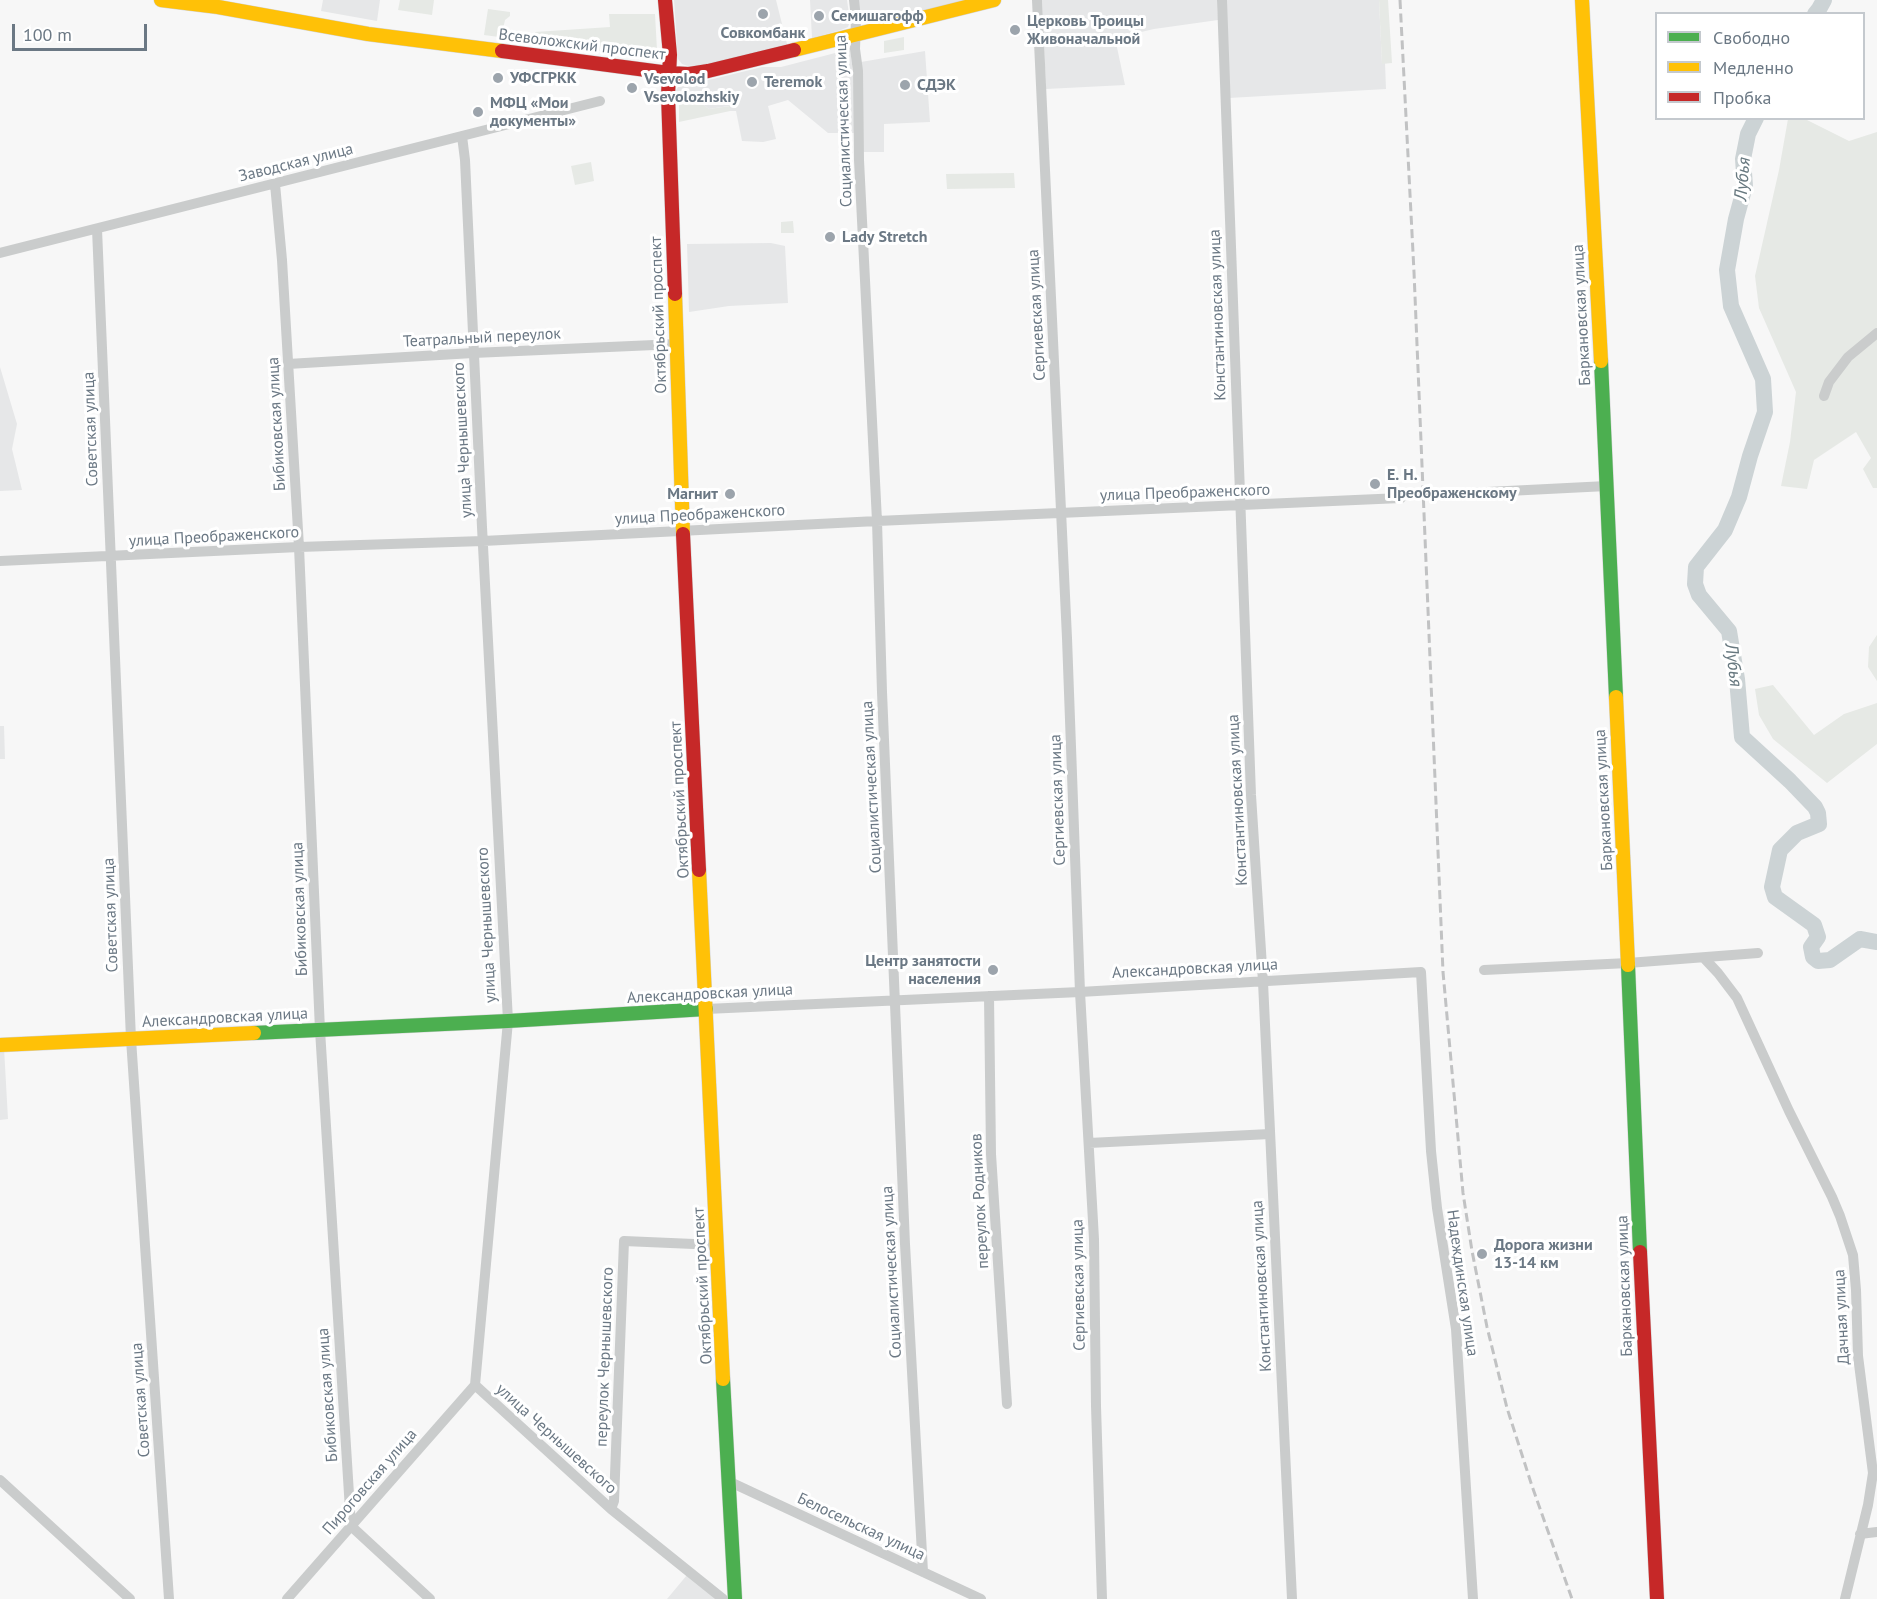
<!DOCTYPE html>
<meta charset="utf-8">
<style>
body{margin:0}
#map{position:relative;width:1877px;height:1599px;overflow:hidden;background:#f7f7f7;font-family:"PT Sans",sans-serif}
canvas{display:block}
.legend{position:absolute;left:1655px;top:12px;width:210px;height:108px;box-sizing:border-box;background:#fff;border:2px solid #c4c9ce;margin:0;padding:8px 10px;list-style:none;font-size:18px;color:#6b7884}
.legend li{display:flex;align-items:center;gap:12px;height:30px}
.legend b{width:30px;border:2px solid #c4c9ce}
.scale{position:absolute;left:12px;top:24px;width:135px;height:27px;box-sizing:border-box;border:3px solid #6b7884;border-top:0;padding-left:8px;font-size:18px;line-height:21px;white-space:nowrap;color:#6b7884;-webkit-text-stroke:4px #fff;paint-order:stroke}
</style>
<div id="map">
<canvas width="1877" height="1599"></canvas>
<ul class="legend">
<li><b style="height:8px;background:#4caf50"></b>Свободно</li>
<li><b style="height:8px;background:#ffc107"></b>Медленно</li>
<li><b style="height:8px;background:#c62828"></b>Пробка</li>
</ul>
<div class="scale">100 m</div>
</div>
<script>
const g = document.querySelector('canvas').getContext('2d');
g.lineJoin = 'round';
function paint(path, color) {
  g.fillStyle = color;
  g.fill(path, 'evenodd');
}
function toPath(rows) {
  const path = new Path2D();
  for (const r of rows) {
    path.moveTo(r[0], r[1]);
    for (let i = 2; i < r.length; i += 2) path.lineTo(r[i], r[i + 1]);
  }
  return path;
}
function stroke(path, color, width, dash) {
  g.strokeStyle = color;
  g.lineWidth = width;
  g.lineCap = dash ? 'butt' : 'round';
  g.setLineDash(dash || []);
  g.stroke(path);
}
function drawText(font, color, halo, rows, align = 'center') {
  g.font = font + ' "PT Sans",sans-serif';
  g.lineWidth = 6;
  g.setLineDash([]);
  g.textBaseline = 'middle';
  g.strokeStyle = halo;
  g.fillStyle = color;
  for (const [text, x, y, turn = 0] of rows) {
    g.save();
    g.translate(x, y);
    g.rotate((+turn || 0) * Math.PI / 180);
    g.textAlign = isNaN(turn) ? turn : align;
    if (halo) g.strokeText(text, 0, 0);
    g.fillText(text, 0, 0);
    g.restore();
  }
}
const built = toPath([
 [323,0,380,0,377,21,321,11],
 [674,0,776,0,787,44,706,64,688,66,682,64,678,59],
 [810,0,847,0,850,21,848,27,841,30,812,38],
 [858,0,965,0,870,24,864,23,860,18],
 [1042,0,1217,0,1218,20,1154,29,1115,38,1125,85,1046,89],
 [1225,0,1379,0,1382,63,1385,63,1386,89,1229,98],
 [845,45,850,48,853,73,856,133,828,133,788,100,768,106,776,139,763,142,742,141,736,111,730,111,729,106,709,109,697,100,673,102,676,90,679,86,690,83,713,79,762,67,781,67,843,51,842,46],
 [925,51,930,122,884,124,884,152,863,152,861,62],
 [771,243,785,246,788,303,729,306,689,312,687,244],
 [0,367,17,424,12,449,22,490,0,491],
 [0,726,4,726,5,759,0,759],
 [0,1048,4,1048,8,1119,0,1120],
 [687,1575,717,1599,667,1599]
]);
const green = toPath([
 [400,0,434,0,432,15,398,10],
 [1379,0,1388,0,1392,63,1382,64],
 [488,9,510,12,510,16,505,20,502,33,499,37,484,35],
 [609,14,655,14,657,50,655,55,648,57,531,42,535,32,610,27],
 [904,37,904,50,884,53,884,41],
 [697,100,709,109,730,106,730,111,679,122,679,101],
 [1788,119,1805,119,1849,141,1877,132,1877,488,1873,488,1863,469,1871,458,1856,432,1814,460,1807,489,1781,486,1790,442,1796,392,1759,308,1755,276,1779,170],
 [591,162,594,181,575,185,571,166],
 [1014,173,1015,188,947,189,946,174],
 [793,221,794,233,781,233,781,222],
 [1877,635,1877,681,1868,667,1869,647],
 [1773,685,1814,735,1844,714,1877,703,1877,744,1827,783,1773,739,1759,715,1755,689]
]);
const river = toPath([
 [1815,14,1819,9,1824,0],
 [1756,118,1748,134,1743,159,1745,186,1736,219,1727,270,1731,306,1763,379,1765,412,1750,456,1739,497,1725,530,1696,567,1695,584,1699,595,1729,631,1737,679,1742,737,1790,781,1815,807,1818,813,1819,824,1797,833,1780,850,1772,887,1775,897,1814,925,1818,937,1811,947,1813,957,1818,961,1830,960,1860,939,1877,942]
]);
const street = toPath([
 [854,0,856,19,855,49,858,71,859,160,877,521,882,692,905,1244,923,1572],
 [1037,0,1067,638,1080,992,1094,1239,1096,1406,1102,1599],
 [1222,0,1251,795,1263,982,1292,1599],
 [462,136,465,160,482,527,508,1021,475,1385,611,1509,723,1599],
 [275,184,282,260,299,547,320,1030,351,1526,430,1599],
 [97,229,131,1039,169,1599],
 [0,253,600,101],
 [288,364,473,353,677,344],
 [1824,396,1829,382,1848,357,1877,333],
 [1428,495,1607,486],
 [0,561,299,547,483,541,877,521,1401,498],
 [1704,958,1718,973,1737,998,1789,1111,1832,1197,1840,1216,1853,1255,1856,1290,1858,1356,1873,1473,1868,1505,1845,1599],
 [1484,970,1628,963,1758,953],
 [989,996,991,1154,1007,1404],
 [706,1009,1080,992,1421,972,1431,1151,1437,1208,1456,1329,1473,1599],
 [1089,1143,1270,1134],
 [0,1480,130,1599],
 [728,1481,981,1599],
 [611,1509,614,1501,624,1241,717,1245],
 [1860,1534,1877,1532],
 [287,1599,475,1385]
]);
const fast = toPath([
 [1601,361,1616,697],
 [1628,965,1640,1252],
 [254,1033,508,1021,706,1009],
 [723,1379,735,1599]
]);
const slow = toPath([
 [161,0,218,7,368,34,502,51],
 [1582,0,1601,361],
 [794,50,994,0],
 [675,294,683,534],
 [1616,697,1628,965],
 [699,870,723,1379],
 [0,1045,254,1033]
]);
const jam = toPath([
 [665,0,670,55,668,95,675,294],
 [502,51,669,73,689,74,708,71,794,50],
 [683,534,699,870],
 [1640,1252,1657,1599]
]);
const rail = toPath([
 [1400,0,1414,272,1443,972,1463,1193,1472,1251,1487,1327,1507,1408,1532,1486,1572,1599]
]);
const markers = [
 [763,14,6,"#9ca4ac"],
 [819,16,6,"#9ca4ac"],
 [1015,30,6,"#9ca4ac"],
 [498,78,6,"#9ca4ac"],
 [752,82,6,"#9ca4ac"],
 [905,85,6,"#9ca4ac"],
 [632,88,6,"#9ca4ac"],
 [478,112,6,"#9ca4ac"],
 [830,237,6,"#9ca4ac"],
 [1375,484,6,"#9ca4ac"],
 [730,494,6,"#9ca4ac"],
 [993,970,6,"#9ca4ac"],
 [1482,1254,6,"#9ca4ac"]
];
const poiNames = [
 ["Семишагофф",831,16],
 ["Церковь Троицы",1027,21],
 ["Живоначальной",1027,39],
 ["Совкомбанк",763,33,"center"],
 ["УФСГРКК",510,78],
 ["Vsevolod",644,79],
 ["Vsevolozhskiy",644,97],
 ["Teremok",764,82],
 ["СДЭК",917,85],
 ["МФЦ «Мои",490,103],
 ["документы»",490,121],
 ["Lady Stretch",842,237],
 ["Е. Н.",1387,475],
 ["Преображенскому",1387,493],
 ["Магнит",718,494,"right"],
 ["Центр занятости",981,961,"right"],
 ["населения",981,979,"right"],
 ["Дорога жизни",1494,1245],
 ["13-14 км",1494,1263]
];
const streetNames = [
 ["Всеволожский проспект",582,45,7],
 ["Социалистическая улица",844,121,-92],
 ["Заводская улица",296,163,-14],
 ["Октябрьский проспект",659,315,-92],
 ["Сергиевская улица",1037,315,-93],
 ["Константиновская улица",1218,315,-92],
 ["Баркановская улица",1582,315,-93],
 ["Театральный переулок",482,338,-3],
 ["Бибиковская улица",277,424,-93],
 ["Советская улица",91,429,-92],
 ["улица Чернышевского",463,440,-93],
 ["улица Преображенского",1185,493,-2],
 ["улица Преображенского",700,515,-3],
 ["улица Преображенского",214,537,-3],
 ["Социалистическая улица",872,787,-93],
 ["Октябрьский проспект",680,800,-93],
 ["Сергиевская улица",1058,800,-92],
 ["Константиновская улица",1238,800,-93],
 ["Баркановская улица",1604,800,-93],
 ["Бибиковская улица",300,909,-92],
 ["Советская улица",111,915,-92],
 ["улица Чернышевского",487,925,-93],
 ["Александровская улица",1195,969,-3],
 ["Александровская улица",710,994,-3],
 ["Александровская улица",225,1018,-3],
 ["переулок Родников",980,1201,-93],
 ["Социалистическая улица",892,1272,-93],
 ["Надеждинская улица",1462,1283,82],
 ["Сергиевская улица",1079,1285,-91],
 ["Октябрьский проспект",703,1286,-93],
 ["Константиновская улица",1262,1286,-93],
 ["Баркановская улица",1625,1286,-92],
 ["Дачная улица",1842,1317,-93],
 ["переулок Чернышевского",605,1357,-88],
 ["Бибиковская улица",328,1395,-94],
 ["Советская улица",141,1400,-94],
 ["улица Чернышевского",556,1439,42],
 ["Пироговская улица",370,1482,-49],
 ["Белосельская улица",861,1527,25]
];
const waterNames = [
 ["Лубья",1743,179,-85],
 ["Лубья",1733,665,83]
];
paint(built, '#e6e7e8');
paint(green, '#e6e9e5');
stroke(river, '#ccd3d5', 16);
stroke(fast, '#d3d4d5', 15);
stroke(slow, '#d3d4d5', 15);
stroke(jam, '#d3d4d5', 15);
stroke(street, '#cacccc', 10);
stroke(fast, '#4caf50', 14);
stroke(slow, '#ffc107', 14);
stroke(jam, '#c62828', 14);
stroke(rail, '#c1c2c3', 3, [9, 4.5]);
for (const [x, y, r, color] of markers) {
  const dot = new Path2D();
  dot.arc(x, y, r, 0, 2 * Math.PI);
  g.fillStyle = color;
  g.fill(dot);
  stroke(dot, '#fff', 2);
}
drawText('bold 16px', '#6b7884', '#fff', poiNames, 'left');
drawText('16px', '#6b7884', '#fff', streetNames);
drawText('italic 18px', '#67787f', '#fff', waterNames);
</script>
